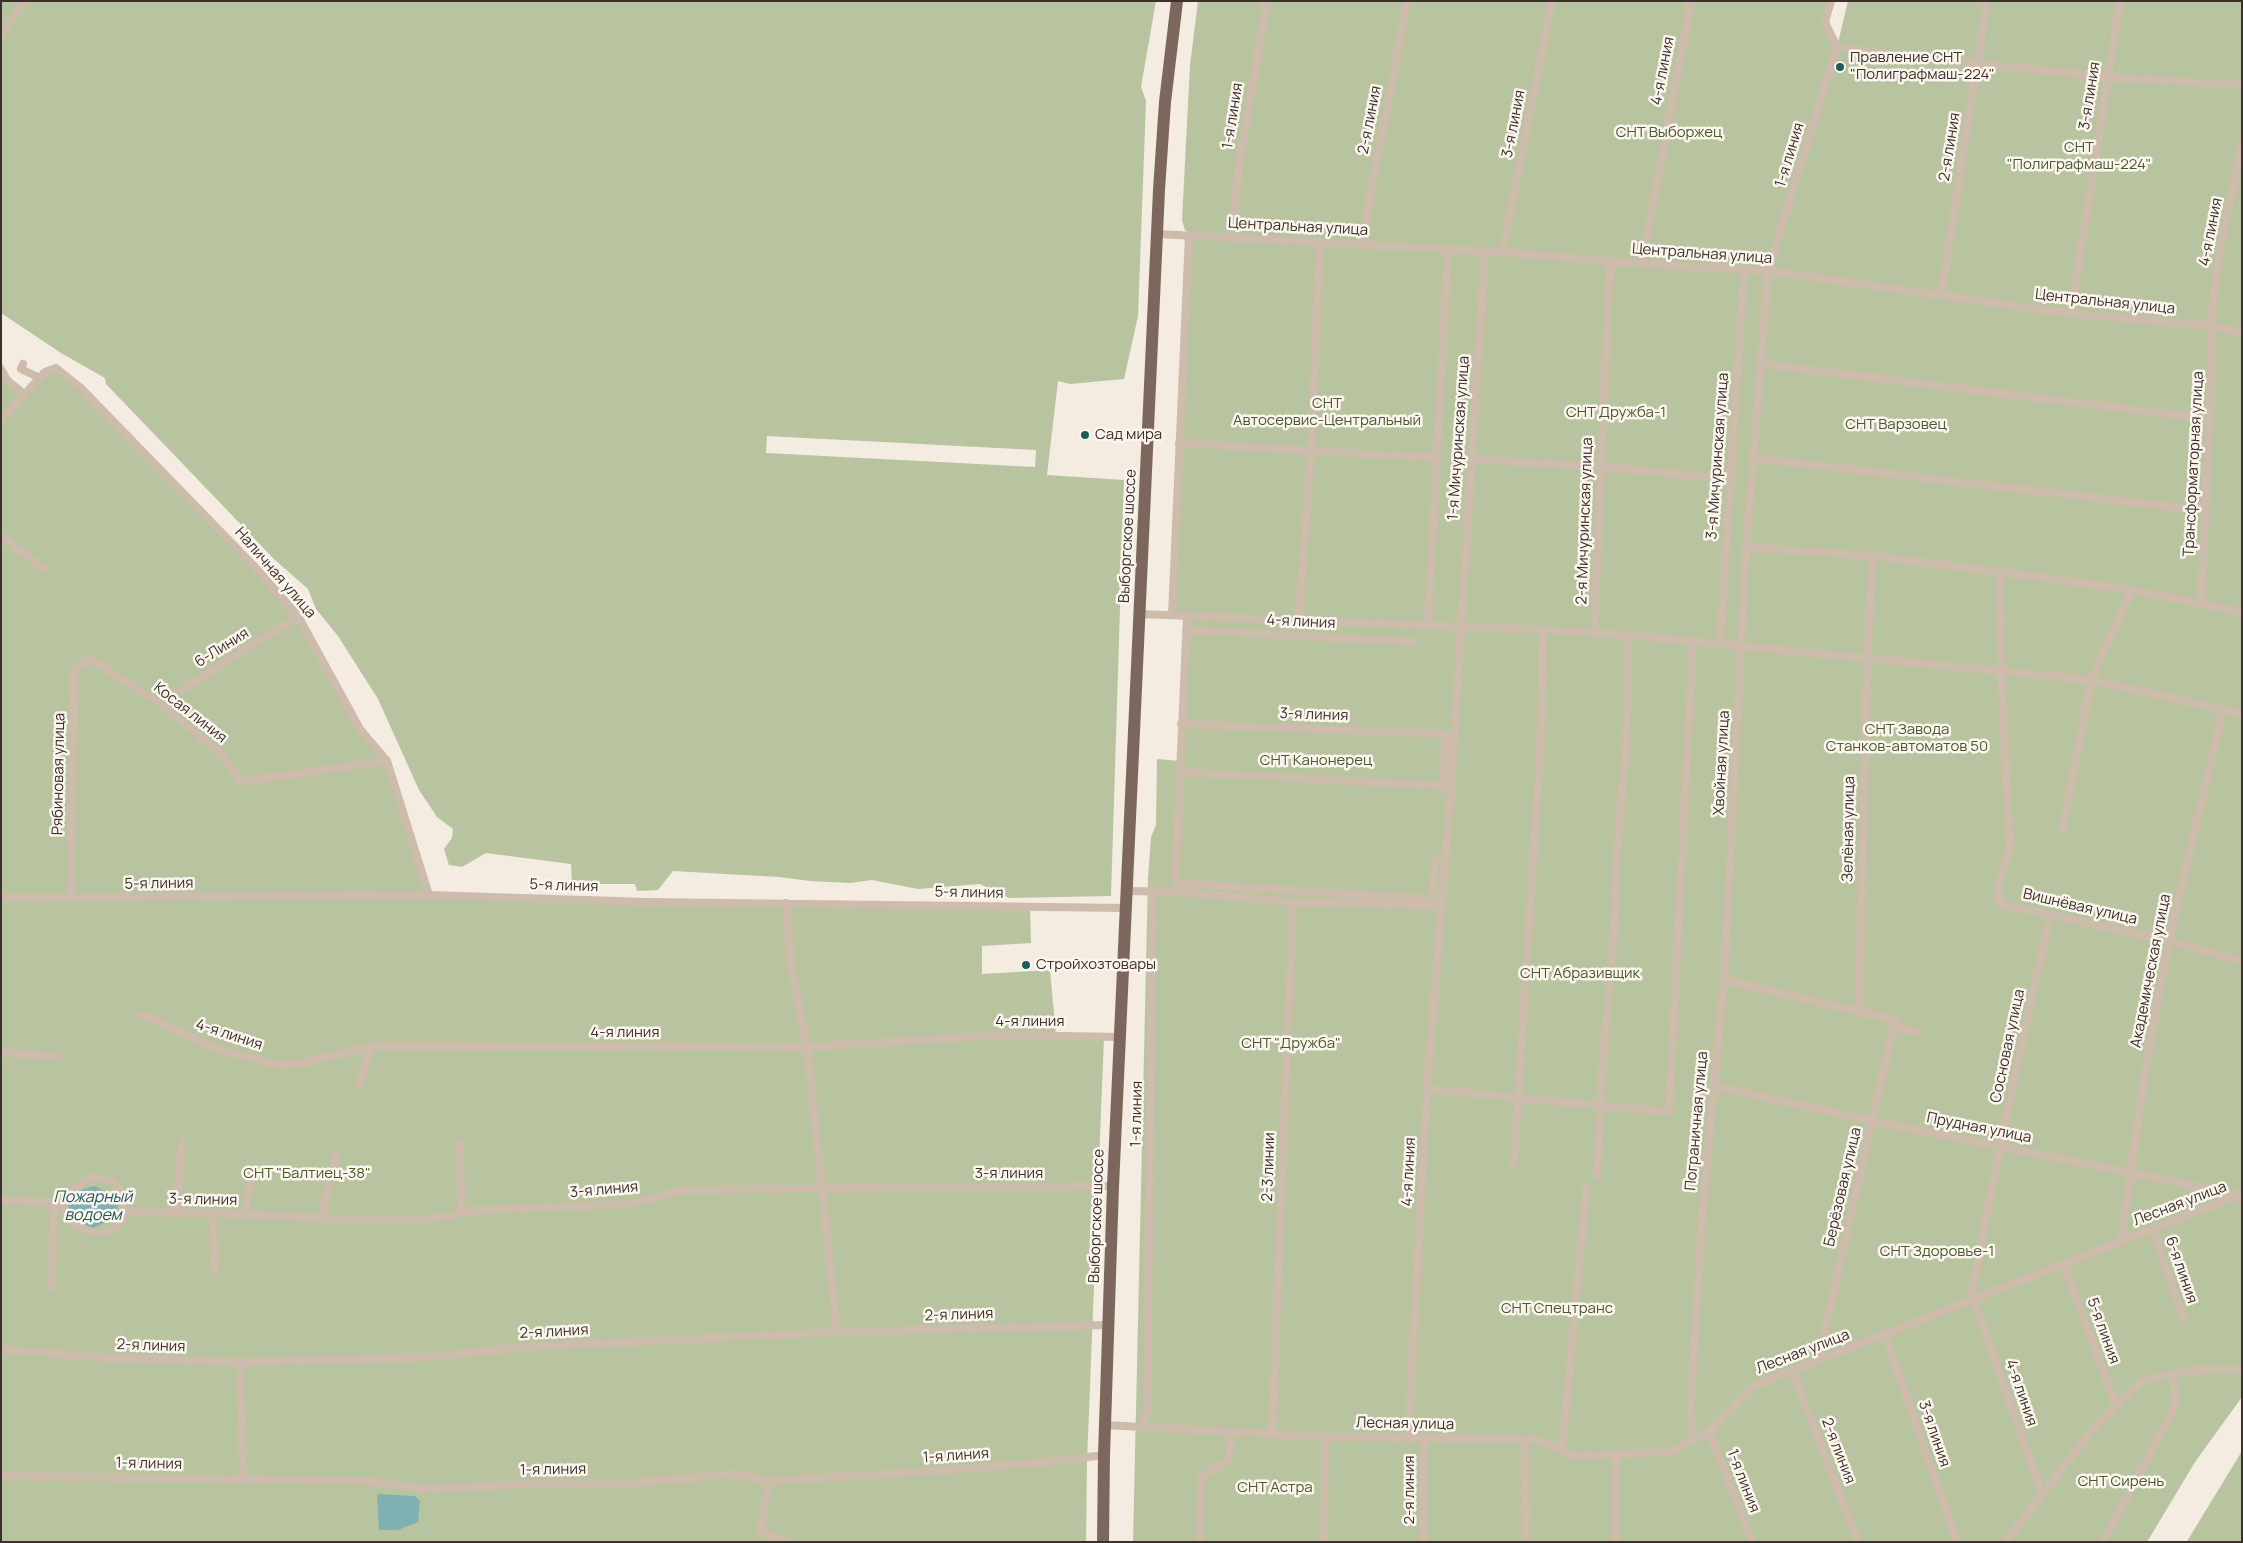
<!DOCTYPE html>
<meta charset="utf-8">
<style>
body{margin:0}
#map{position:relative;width:2243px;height:1543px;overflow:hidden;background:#f4ebe1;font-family:Manrope,sans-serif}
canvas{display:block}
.frame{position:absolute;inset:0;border:2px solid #3b302b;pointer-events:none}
</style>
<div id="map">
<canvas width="2243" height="1543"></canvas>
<div class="frame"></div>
</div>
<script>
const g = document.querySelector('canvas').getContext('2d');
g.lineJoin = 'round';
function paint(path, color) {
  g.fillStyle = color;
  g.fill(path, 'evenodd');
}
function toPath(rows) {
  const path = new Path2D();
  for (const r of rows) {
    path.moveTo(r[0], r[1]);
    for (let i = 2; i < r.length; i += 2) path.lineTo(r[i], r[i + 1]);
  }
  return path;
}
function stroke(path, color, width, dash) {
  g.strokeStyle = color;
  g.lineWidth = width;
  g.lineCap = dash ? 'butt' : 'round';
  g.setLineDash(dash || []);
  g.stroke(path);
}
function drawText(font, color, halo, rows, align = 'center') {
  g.font = font + ' Manrope,sans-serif';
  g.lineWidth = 5;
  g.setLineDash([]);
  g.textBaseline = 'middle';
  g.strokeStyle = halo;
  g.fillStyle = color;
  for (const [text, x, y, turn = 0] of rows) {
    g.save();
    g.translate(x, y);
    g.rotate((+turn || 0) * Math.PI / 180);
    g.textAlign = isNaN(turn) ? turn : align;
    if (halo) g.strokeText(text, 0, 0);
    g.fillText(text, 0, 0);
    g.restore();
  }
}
const green = toPath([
 [1,1,1156,1,1141,87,1146,101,1138,316,1124,379,1070,384,1058,381,1047,475,1124,480,1111,896,1009,898,980,884,918,889,872,880,851,883,810,881,779,877,673,871,658,890,637,891,635,884,572,884,571,864,486,853,462,867,449,865,444,849,452,838,453,829,437,817,419,790,378,699,338,636,316,609,308,589,274,559,106,384,105,378,61,353,1,313],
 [767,436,1036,450,1035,467,766,453],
 [1198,1,1832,1,1825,23,1837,47,1848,1,2242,1,2242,1397,2195,1462,2147,1542,1133,1542,1148,878,1151,837,1156,825,1157,759,1180,761,1189,616,1174,615,1189,233,1185,230,1182,220,1190,65],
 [56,368,64,373,298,616,360,731,387,761,429,895,1030,907,1031,943,982,946,982,974,1050,970,1056,1035,1104,1037,1087,1461,1086,1542,1,1542,1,369,25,395],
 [2242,1451,2242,1542,2186,1542,2189,1538]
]);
const water = toPath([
 [94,1186,111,1194,118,1206,113,1219,93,1228,74,1221,68,1205,77,1191],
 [377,1494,415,1496,420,1501,418,1522,398,1530,379,1530]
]);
const street = toPath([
 [1831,1,1825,22,1837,47],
 [1,36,25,1],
 [1837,47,1910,57,2107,77,2242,85],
 [1158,234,1502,252,1643,264,1768,271,2066,313,2211,326,2242,332],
 [1232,237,1240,158,1267,1],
 [1361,245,1407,1],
 [1502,252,1552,1],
 [1642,264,1691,1],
 [1941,296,1987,1],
 [2071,313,2120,1],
 [23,364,21,369,40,378],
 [1760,364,2209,419],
 [1,369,7,380,23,393],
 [1,420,45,372,56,368,81,388,255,567,298,616,360,729,387,761,429,895],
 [1179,443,1437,458],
 [1753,458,2174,507,2204,508],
 [1472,459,1602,467,1730,479],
 [1,536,43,569],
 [1747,539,1768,271,1837,47],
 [2000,572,2001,673,2010,849,1997,888,2000,904,2169,941,2242,961],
 [2201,603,2212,368,2211,325,2218,260,2242,143],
 [1140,614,1543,630,1628,635,2091,680,2242,714],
 [1172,615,1189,235],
 [1299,620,1311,451,1320,242],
 [1428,625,1448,249],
 [1186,630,1414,642],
 [1594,632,1610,262],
 [1720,644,1744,270],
 [160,704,298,616],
 [1181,724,1446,734,1443,786],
 [1180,772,1447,786],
 [54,809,72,809],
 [2062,831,2091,680,2132,590],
 [1175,883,1432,899,1435,861],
 [1175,888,1187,616],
 [1128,891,1175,892,1293,902,1441,906],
 [1,898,429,895,647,902,1126,908],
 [71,898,74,675,79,665,91,659,160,704,219,752,241,782,387,761],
 [786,903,791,965,807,1047,837,1332],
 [1724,980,1746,547,1873,556,2000,572,2132,590,2242,612],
 [1859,1013,1867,659,1873,556],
 [141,1014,217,1049,278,1065,303,1063,373,1046,807,1047,1002,1035,1121,1037],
 [1893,1027,1918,1032],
 [1,1052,56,1057],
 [359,1086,371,1046],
 [1714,1086,1862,1119,2240,1195,2242,1201],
 [1427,1089,1669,1112,1693,642],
 [459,1144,462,1211],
 [1514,1163,1542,719,1543,630],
 [92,1176,114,1182,122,1195,128,1212,116,1229,97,1233,86,1230,71,1222,60,1203,64,1197,92,1176],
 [1597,1176,1602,1071,1614,936,1617,849,1626,748,1628,635],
 [1,1200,58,1203],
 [128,1212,245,1214,328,1219,423,1219,454,1216,462,1211,629,1204,682,1190,1113,1186],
 [176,1213,182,1142],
 [213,1213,215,1272],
 [245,1214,250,1181],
 [321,1219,337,1152],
 [2153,1229,2183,1319],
 [2121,1241,2144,1078,2169,941,2223,710],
 [2064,1264,2116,1406],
 [52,1287,54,1203],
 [1974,1301,2042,1494],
 [1970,1302,2000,1146,2050,914],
 [1885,1335,1957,1542],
 [1,1349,107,1358,240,1362,434,1357,524,1347,837,1332,1109,1325],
 [240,1362,243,1480],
 [1792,1370,1858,1542],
 [1105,1425,1325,1437,1525,1439,1538,1440,1576,1456,1671,1452,1709,1431,1755,1385,2242,1194],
 [1141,1426,1147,1414,1153,891],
 [1709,1431,1752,1542],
 [1272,1434,1293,902],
 [1408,1439,1427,1089,1451,787,1485,251],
 [1424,1439,1424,1542],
 [1525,1439,1526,1542],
 [1693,1439,1690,1413,1703,1206,1724,980,1895,1020,1818,1360],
 [1560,1449,1564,1432,1586,1188],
 [1616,1454,1616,1542],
 [1,1476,366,1481,425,1489,554,1483,630,1483,734,1474,767,1481,937,1471,1057,1461,1104,1455],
 [767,1481,768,1490,763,1509,761,1532,788,1542],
 [1200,1542,1201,1479,1203,1475,1229,1461,1231,1432],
 [1324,1542,1325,1437],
 [2005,1542,2091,1432,2134,1388,2145,1380,2182,1372,2207,1369,2242,1370],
 [2103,1542,2175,1407,2175,1389,2172,1374]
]);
const primary = toPath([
 [1103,1542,1104,1455,1113,1186,1159,190,1165,102,1177,1]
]);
const markers = [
 [1840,67,5,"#1f5a5e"],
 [1085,435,5,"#1f5a5e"],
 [1026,965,5,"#1f5a5e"]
];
const poiNames = [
 ["Правление СНТ",1850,58],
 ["\"Полиграфмаш-224\"",1850,75],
 ["Сад мира",1095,435],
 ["Стройхозтовары",1036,965]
];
const streetNames = [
 ["4-я линия",1663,71,-79],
 ["3-я линия",2090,96,-81],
 ["1-я линия",1233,116,-81],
 ["2-я линия",1370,120,-79],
 ["3-я линия",1514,124,-79],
 ["2-я линия",1950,147,-81],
 ["1-я линия",1790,155,-73],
 ["Центральная улица",1298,227,3],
 ["4-я линия",2211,232,-79],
 ["Центральная улица",1702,254,4],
 ["Центральная улица",2105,302,6],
 ["1-я Мичуринская улица",1459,438,-86],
 ["3-я Мичуринская улица",1718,456,-86],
 ["Трансформаторная улица",2194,464,-87],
 ["2-я Мичуринская улица",1585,521,-88],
 ["Выборгское шоссе",1128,536,-87],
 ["Наличная улица",275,573,49],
 ["4-я линия",1301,622,3],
 ["6-Линия",222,648,-32],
 ["Косая линия",190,713,38],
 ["3-я линия",1314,715,2],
 ["Хвойная улица",1722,763,-87],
 ["Рябиновая улица",59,774,-89],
 ["Зелёная улица",1849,829,-89],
 ["5-я линия",159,884,-1],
 ["5-я линия",564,886,2],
 ["5-я линия",969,893,1],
 ["Вишнёвая улица",2080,907,13],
 ["Академическая улица",2151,971,-79],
 ["4-я линия",1030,1022],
 ["4-я линия",625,1033],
 ["4-я линия",229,1035,18],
 ["Сосновая улица",2008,1046,-78],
 ["1-я линия",1137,1114,-89],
 ["Пограничная улица",1697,1121,-85],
 ["Прудная улица",1979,1128,11],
 ["2-3 линии",1269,1167,-88],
 ["4-я линия",1409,1172,-87],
 ["3-я линия",1009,1174],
 ["Берёзовая улица",1843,1187,-77],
 ["3-я линия",604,1190,-5],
 ["3-я линия",203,1200,1],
 ["Лесная улица",2180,1204,-21],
 ["Выборгское шоссе",1097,1216,-88],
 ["6-я линия",2181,1270,71],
 ["2-я линия",959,1315,-2],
 ["5-я линия",2103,1331,70],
 ["2-я линия",554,1332,-3],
 ["2-я линия",151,1346,2],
 ["Лесная улица",1803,1352,-21],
 ["4-я линия",2021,1393,71],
 ["Лесная улица",1405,1424,1],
 ["3-я линия",1934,1434,71],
 ["2-я линия",1838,1451,69],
 ["1-я линия",956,1456,-4],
 ["1-я линия",149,1464,1],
 ["1-я линия",553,1470,-1],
 ["1-я линия",1743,1481,69],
 ["2-я линия",1410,1490,-90]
];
const parkNames = [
 ["СНТ Выборжец",1669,133],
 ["СНТ",2079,148],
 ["\"Полиграфмаш-224\"",2079,165],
 ["СНТ",1327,404],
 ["Автосервис-Центральный",1327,421],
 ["СНТ Дружба-1",1616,413],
 ["СНТ Варзовец",1896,425],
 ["СНТ Завода",1907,730],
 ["Станков-автоматов 50",1907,747],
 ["СНТ Канонерец",1316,761],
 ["СНТ Абразивщик",1580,974],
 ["СНТ \"Дружба\"",1291,1044],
 ["СНТ \"Балтиец-38\"",307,1174],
 ["СНТ Здоровье-1",1937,1252],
 ["СНТ Спецтранс",1557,1309],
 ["СНТ Сирень",2121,1482],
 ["СНТ Астра",1275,1488]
];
const waterNames = [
 ["Пожарный",93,1198],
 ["водоем",93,1216]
];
paint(green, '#b8c4a0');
paint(water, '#7fb0b2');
stroke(street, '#cdbbac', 8);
stroke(primary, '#7d675c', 12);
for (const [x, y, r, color] of markers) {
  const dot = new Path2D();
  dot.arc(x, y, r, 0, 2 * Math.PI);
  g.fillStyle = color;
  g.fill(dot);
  stroke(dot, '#fbf5ee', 2);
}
drawText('15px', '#3b302b', '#fbf5ee', poiNames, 'left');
drawText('15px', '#3b302b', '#fbf5ee', streetNames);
drawText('15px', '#4a5a2e', '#fbf5ee', parkNames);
drawText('italic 16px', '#1f5a5e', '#fbf5ee', waterNames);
</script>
